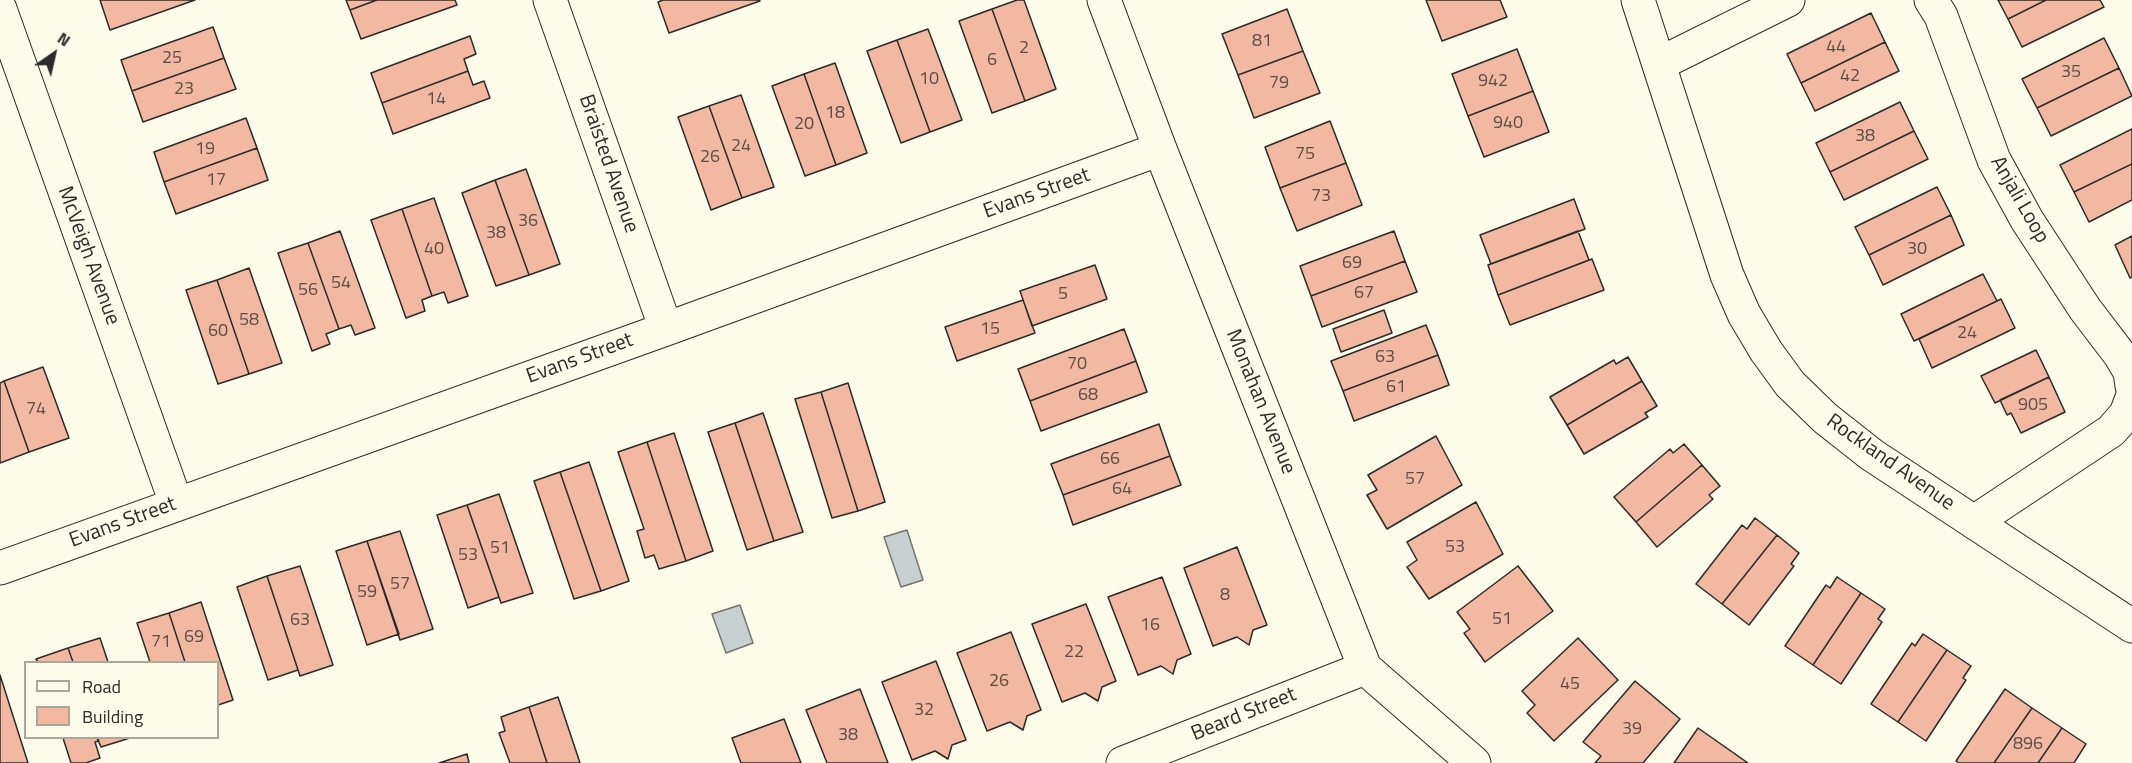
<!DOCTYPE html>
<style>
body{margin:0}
#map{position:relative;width:2132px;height:763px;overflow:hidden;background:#fdfbea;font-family:"Titillium Web",sans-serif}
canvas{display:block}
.legend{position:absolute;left:24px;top:661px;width:195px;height:78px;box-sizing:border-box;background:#fdfbea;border:2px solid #a9a89e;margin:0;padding:8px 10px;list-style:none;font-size:18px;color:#2b2b2b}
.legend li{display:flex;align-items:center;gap:12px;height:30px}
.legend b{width:30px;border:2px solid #a9a89e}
.north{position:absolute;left:24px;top:24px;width:60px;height:60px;-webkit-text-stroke:4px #fdfbea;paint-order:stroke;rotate:34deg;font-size:16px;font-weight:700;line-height:24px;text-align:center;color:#2b2b2b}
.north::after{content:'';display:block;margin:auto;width:21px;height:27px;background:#2b2b2b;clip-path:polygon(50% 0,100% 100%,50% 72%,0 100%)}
</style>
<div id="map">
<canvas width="2132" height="763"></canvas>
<ul class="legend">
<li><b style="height:8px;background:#fdfbea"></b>Road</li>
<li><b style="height:16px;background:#f2b8a0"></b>Building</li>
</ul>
<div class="north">N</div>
</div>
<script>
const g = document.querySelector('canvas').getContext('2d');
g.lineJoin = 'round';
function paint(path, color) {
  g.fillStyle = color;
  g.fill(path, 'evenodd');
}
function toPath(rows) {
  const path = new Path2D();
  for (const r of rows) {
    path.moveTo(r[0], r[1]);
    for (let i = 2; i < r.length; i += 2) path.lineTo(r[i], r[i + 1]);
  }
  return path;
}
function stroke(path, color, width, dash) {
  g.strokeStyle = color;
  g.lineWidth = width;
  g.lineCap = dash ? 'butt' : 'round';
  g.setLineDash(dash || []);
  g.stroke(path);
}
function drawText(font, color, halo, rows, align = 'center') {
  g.font = font + ' "Titillium Web",sans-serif';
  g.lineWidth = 4.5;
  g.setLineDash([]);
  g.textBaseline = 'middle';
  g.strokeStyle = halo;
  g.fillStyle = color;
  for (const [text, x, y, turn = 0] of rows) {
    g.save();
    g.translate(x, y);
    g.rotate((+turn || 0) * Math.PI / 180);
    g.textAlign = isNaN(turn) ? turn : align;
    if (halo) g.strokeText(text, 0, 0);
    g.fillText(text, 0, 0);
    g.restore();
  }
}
const water = toPath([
 [907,530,923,580,901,587,884,537,907,530],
 [740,605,753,643,726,653,712,614,740,605]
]);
const building = toPath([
 [100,0,195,0,110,30,100,0],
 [346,0,377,0,350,10,346,0],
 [377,0,455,0,457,5,361,39,350,10,377,0],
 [663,0,759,0,760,1,669,33,658,2,663,0],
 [1017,0,1024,0,1056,89,1025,101,992,9,1017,0],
 [1426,0,1500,0,1507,17,1442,41,1426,0],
 [1998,0,2046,0,2008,19,1998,0],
 [2046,0,2100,0,2104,7,2022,47,2008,19,2046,0],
 [992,9,1025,101,992,113,959,21,992,9],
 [1287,9,1303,51,1238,75,1222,34,1287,9],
 [1871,13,1885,42,1801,83,1787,54,1871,13],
 [213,27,224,58,132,91,121,60,213,27],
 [928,29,962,120,930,132,897,40,928,29],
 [470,36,476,54,464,59,468,71,382,103,371,73,470,36],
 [2104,38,2119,68,2037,108,2022,79,2104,38],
 [897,40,930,132,901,143,867,51,897,40],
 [1885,42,1899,71,1815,111,1801,83,1885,42],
 [1517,49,1533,91,1468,116,1452,74,1517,49],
 [1303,51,1320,93,1254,118,1238,75,1303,51],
 [224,58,236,89,143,122,132,91,224,58],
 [835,63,867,153,836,165,804,74,835,63],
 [2119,68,2132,96,2051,136,2037,108,2119,68],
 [468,71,473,85,484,81,490,98,393,134,382,103,468,71],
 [804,74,836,165,805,176,772,86,804,74],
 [1533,91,1549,132,1484,157,1468,116,1533,91],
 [741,95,774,187,742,198,709,106,741,95],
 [1900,102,1914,131,1830,172,1816,143,1900,102],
 [709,106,742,198,711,210,678,117,709,106],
 [246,118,257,148,164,182,154,152,246,118],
 [1330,121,1346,163,1280,188,1265,147,1330,121],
 [2132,129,2132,164,2074,192,2060,165,2132,129],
 [1914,131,1928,159,1844,200,1830,172,1914,131],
 [257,148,268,180,176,214,164,182,257,148],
 [1346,163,1362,205,1297,231,1280,188,1346,163],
 [2132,164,2132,200,2089,222,2074,192,2132,164],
 [526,169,560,264,529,275,495,180,526,169],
 [495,180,529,275,496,286,462,193,495,180],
 [1937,187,1951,215,1869,255,1855,227,1937,187],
 [434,198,468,296,448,303,444,292,432,296,402,209,434,198],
 [1574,199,1585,229,1491,264,1480,235,1574,199],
 [402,209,432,296,422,300,425,311,406,318,371,220,402,209],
 [1951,215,1964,245,1883,285,1869,255,1951,215],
 [340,231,375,328,355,335,351,325,339,329,308,243,340,231],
 [1394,231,1405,261,1311,296,1300,266,1394,231],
 [1578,231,1589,260,1498,295,1488,265,1578,231],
 [2132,236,2132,277,2130,278,2115,245,2132,236],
 [308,243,339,329,326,334,330,344,312,351,278,253,308,243],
 [1592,259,1604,290,1510,325,1498,295,1592,259],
 [1405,261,1417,292,1322,327,1311,296,1405,261],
 [1095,265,1107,299,1032,326,1020,291,1095,265],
 [249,268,282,363,249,374,217,280,249,268],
 [1983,274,1997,301,1914,341,1901,314,1983,274],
 [217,280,249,374,218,384,186,290,217,280],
 [2001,299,2015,328,1932,368,1919,339,2001,299],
 [1023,300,1035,333,957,361,945,327,1023,300],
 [1384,310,1392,333,1341,352,1333,329,1384,310],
 [1426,325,1438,355,1343,391,1331,361,1426,325],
 [1124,329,1136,361,1030,401,1018,369,1124,329],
 [2036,350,2049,377,1995,403,1981,376,2036,350],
 [1438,355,1449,385,1354,421,1343,391,1438,355],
 [1628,357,1642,381,1567,425,1550,397,1614,360,1616,364,1628,357],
 [1136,361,1147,392,1041,431,1030,401,1136,361],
 [43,367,69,438,29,452,4,381,43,367],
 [2049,377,2065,412,2021,433,2011,413,2007,415,2000,400,2049,377],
 [4,381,29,452,0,463,0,383,4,381],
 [1642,381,1657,406,1645,413,1648,417,1584,454,1567,425,1642,381],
 [848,383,885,502,858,511,821,392,848,383],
 [821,392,858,511,832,518,795,399,821,392],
 [763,413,803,532,774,541,735,423,763,413],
 [735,423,774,541,747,550,708,432,735,423],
 [1159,424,1170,456,1063,495,1051,464,1159,424],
 [674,433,713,551,686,561,647,442,674,433],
 [1436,436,1462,485,1387,529,1367,495,1377,490,1368,475,1436,436],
 [647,442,686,561,659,569,654,555,645,558,637,531,644,529,618,452,647,442],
 [1684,444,1702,465,1636,522,1614,497,1670,449,1673,453,1684,444],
 [1170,456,1181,485,1073,525,1063,495,1170,456],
 [589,462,629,581,601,591,560,472,589,462],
 [1702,465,1720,486,1709,495,1713,499,1657,547,1636,522,1702,465],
 [560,472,601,591,574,599,534,481,560,472],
 [499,494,533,593,501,603,467,505,499,494],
 [1476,502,1503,554,1429,599,1407,567,1417,560,1407,542,1476,502],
 [467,505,499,597,468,608,437,515,467,505],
 [1755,518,1777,535,1722,604,1696,584,1742,525,1747,529,1755,518],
 [400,531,433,629,400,640,367,541,400,531],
 [1777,535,1799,553,1791,564,1794,566,1749,625,1722,604,1777,535],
 [367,541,399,634,367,645,336,551,367,541],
 [1237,547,1267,625,1253,630,1249,645,1237,637,1213,646,1184,568,1237,547],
 [300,566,333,665,300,676,267,576,300,566],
 [1518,566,1553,611,1485,662,1464,633,1470,629,1457,612,1518,566],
 [267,576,298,670,268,680,237,587,267,576],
 [1162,577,1191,654,1177,660,1173,674,1161,666,1138,675,1108,597,1162,577],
 [1837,577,1861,593,1813,665,1785,646,1826,585,1830,588,1837,577],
 [1861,593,1885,609,1878,619,1882,622,1841,684,1813,665,1861,593],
 [201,602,233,700,218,705,218,662,185,662,169,613,201,602],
 [1086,604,1116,681,1102,687,1098,701,1085,693,1062,702,1032,624,1086,604],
 [169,613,185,662,150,662,137,623,169,613],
 [1011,632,1041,710,1027,716,1023,730,1010,722,987,731,957,653,1011,632],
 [1923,634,1947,650,1898,722,1871,704,1912,643,1915,646,1923,634],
 [100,638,108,662,73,662,68,648,100,638],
 [1578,638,1618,680,1554,741,1527,713,1535,705,1522,691,1578,638],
 [68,648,73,662,38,662,36,659,68,648],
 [1947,650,1971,666,1963,678,1966,680,1926,741,1898,722,1947,650],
 [936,661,966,740,952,745,948,759,935,751,912,760,882,682,936,661],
 [0,675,28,763,0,763,0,675],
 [1635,681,1680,719,1643,763,1595,763,1601,756,1583,742,1635,681],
 [860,689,888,763,827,763,806,710,860,689],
 [2005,689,2032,708,1994,763,1959,763,1956,761,2005,689],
 [558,697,580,763,547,763,529,707,558,697],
 [529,707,547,763,510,763,499,733,505,731,501,717,529,707],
 [2032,708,2062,728,2038,763,1994,763,2032,708],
 [784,719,801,763,741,763,732,738,784,719],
 [1698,728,1748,763,1674,763,1698,728],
 [2062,728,2086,744,2074,763,2038,763,2062,728],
 [63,738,97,738,99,741,95,742,100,758,86,763,71,763,63,738],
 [97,738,130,738,101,747,97,738],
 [467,754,469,763,439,763,467,754]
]);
const street = toPath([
 [550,0,666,329],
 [1104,0,1160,149,1365,668,1474,763],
 [1931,0,1941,16,1994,160,2027,220,2085,309,2120,355,2130,372,2132,386],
 [0,9,176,503],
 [1659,64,1788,0],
 [1974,522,2111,431,2126,414,2132,398],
 [0,568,666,329,1160,149],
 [1123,763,1365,668]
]);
const secondary = toPath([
 [1638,0,1727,275,1744,314,1766,351,1790,384,1825,418,1872,455,2132,626]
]);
const numberNames = [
 ["81",1262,42],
 ["44",1836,48],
 ["2",1024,49],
 ["25",172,59],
 ["6",992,61],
 ["35",2071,73],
 ["42",1850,77],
 ["10",929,80],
 ["942",1493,82],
 ["79",1279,84],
 ["23",184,90],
 ["14",436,100],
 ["18",835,114],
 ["940",1508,124],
 ["20",804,125],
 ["38",1865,137],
 ["24",741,147],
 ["19",205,150],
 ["75",1305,155],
 ["26",710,158],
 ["17",216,181],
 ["73",1321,197],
 ["36",528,222],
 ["38",496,234],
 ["40",434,250],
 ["30",1917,250],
 ["69",1352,264],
 ["54",341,284],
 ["56",308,291],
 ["67",1364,294],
 ["5",1063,295],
 ["58",249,321],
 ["15",990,330],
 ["60",218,332],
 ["24",1967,334],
 ["63",1385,358],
 ["70",1077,365],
 ["61",1396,388],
 ["68",1088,396],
 ["905",2033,406],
 ["74",36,410],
 ["66",1110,460],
 ["57",1415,480],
 ["64",1122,490],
 ["53",1455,548],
 ["51",500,549],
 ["53",468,556],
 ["57",400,585],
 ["59",367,593],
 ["8",1225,596],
 ["51",1502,620],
 ["63",300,621],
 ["16",1150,626],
 ["69",194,638],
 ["71",161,643],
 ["22",1074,653],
 ["26",999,682],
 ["45",1570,685],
 ["32",924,711],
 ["39",1632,730],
 ["38",848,736],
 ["896",2028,745]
];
const streetNames = [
 ["Braisted Avenue",608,164,71],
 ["Evans Street",1037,194,-20],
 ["Anjali Loop",2019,200,60],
 ["McVeigh Avenue",88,256,70],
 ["Evans Street",580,359,-20],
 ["Monahan Avenue",1260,402,68],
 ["Rockland Avenue",1890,463,35],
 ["Evans Street",123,523,-20],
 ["Beard Street",1244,715,-22]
];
paint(water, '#c7d0d0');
stroke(water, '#74746e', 1.5);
paint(building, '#f2b8a0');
stroke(building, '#2b2b2b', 1.5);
stroke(street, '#2b2b2b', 35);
stroke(secondary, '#2b2b2b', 35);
stroke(street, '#fdfbea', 33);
stroke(secondary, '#fdfbea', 33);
drawText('18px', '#5d4e48', null, numberNames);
drawText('21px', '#2b2b2b', '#fdfbea', streetNames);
</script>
